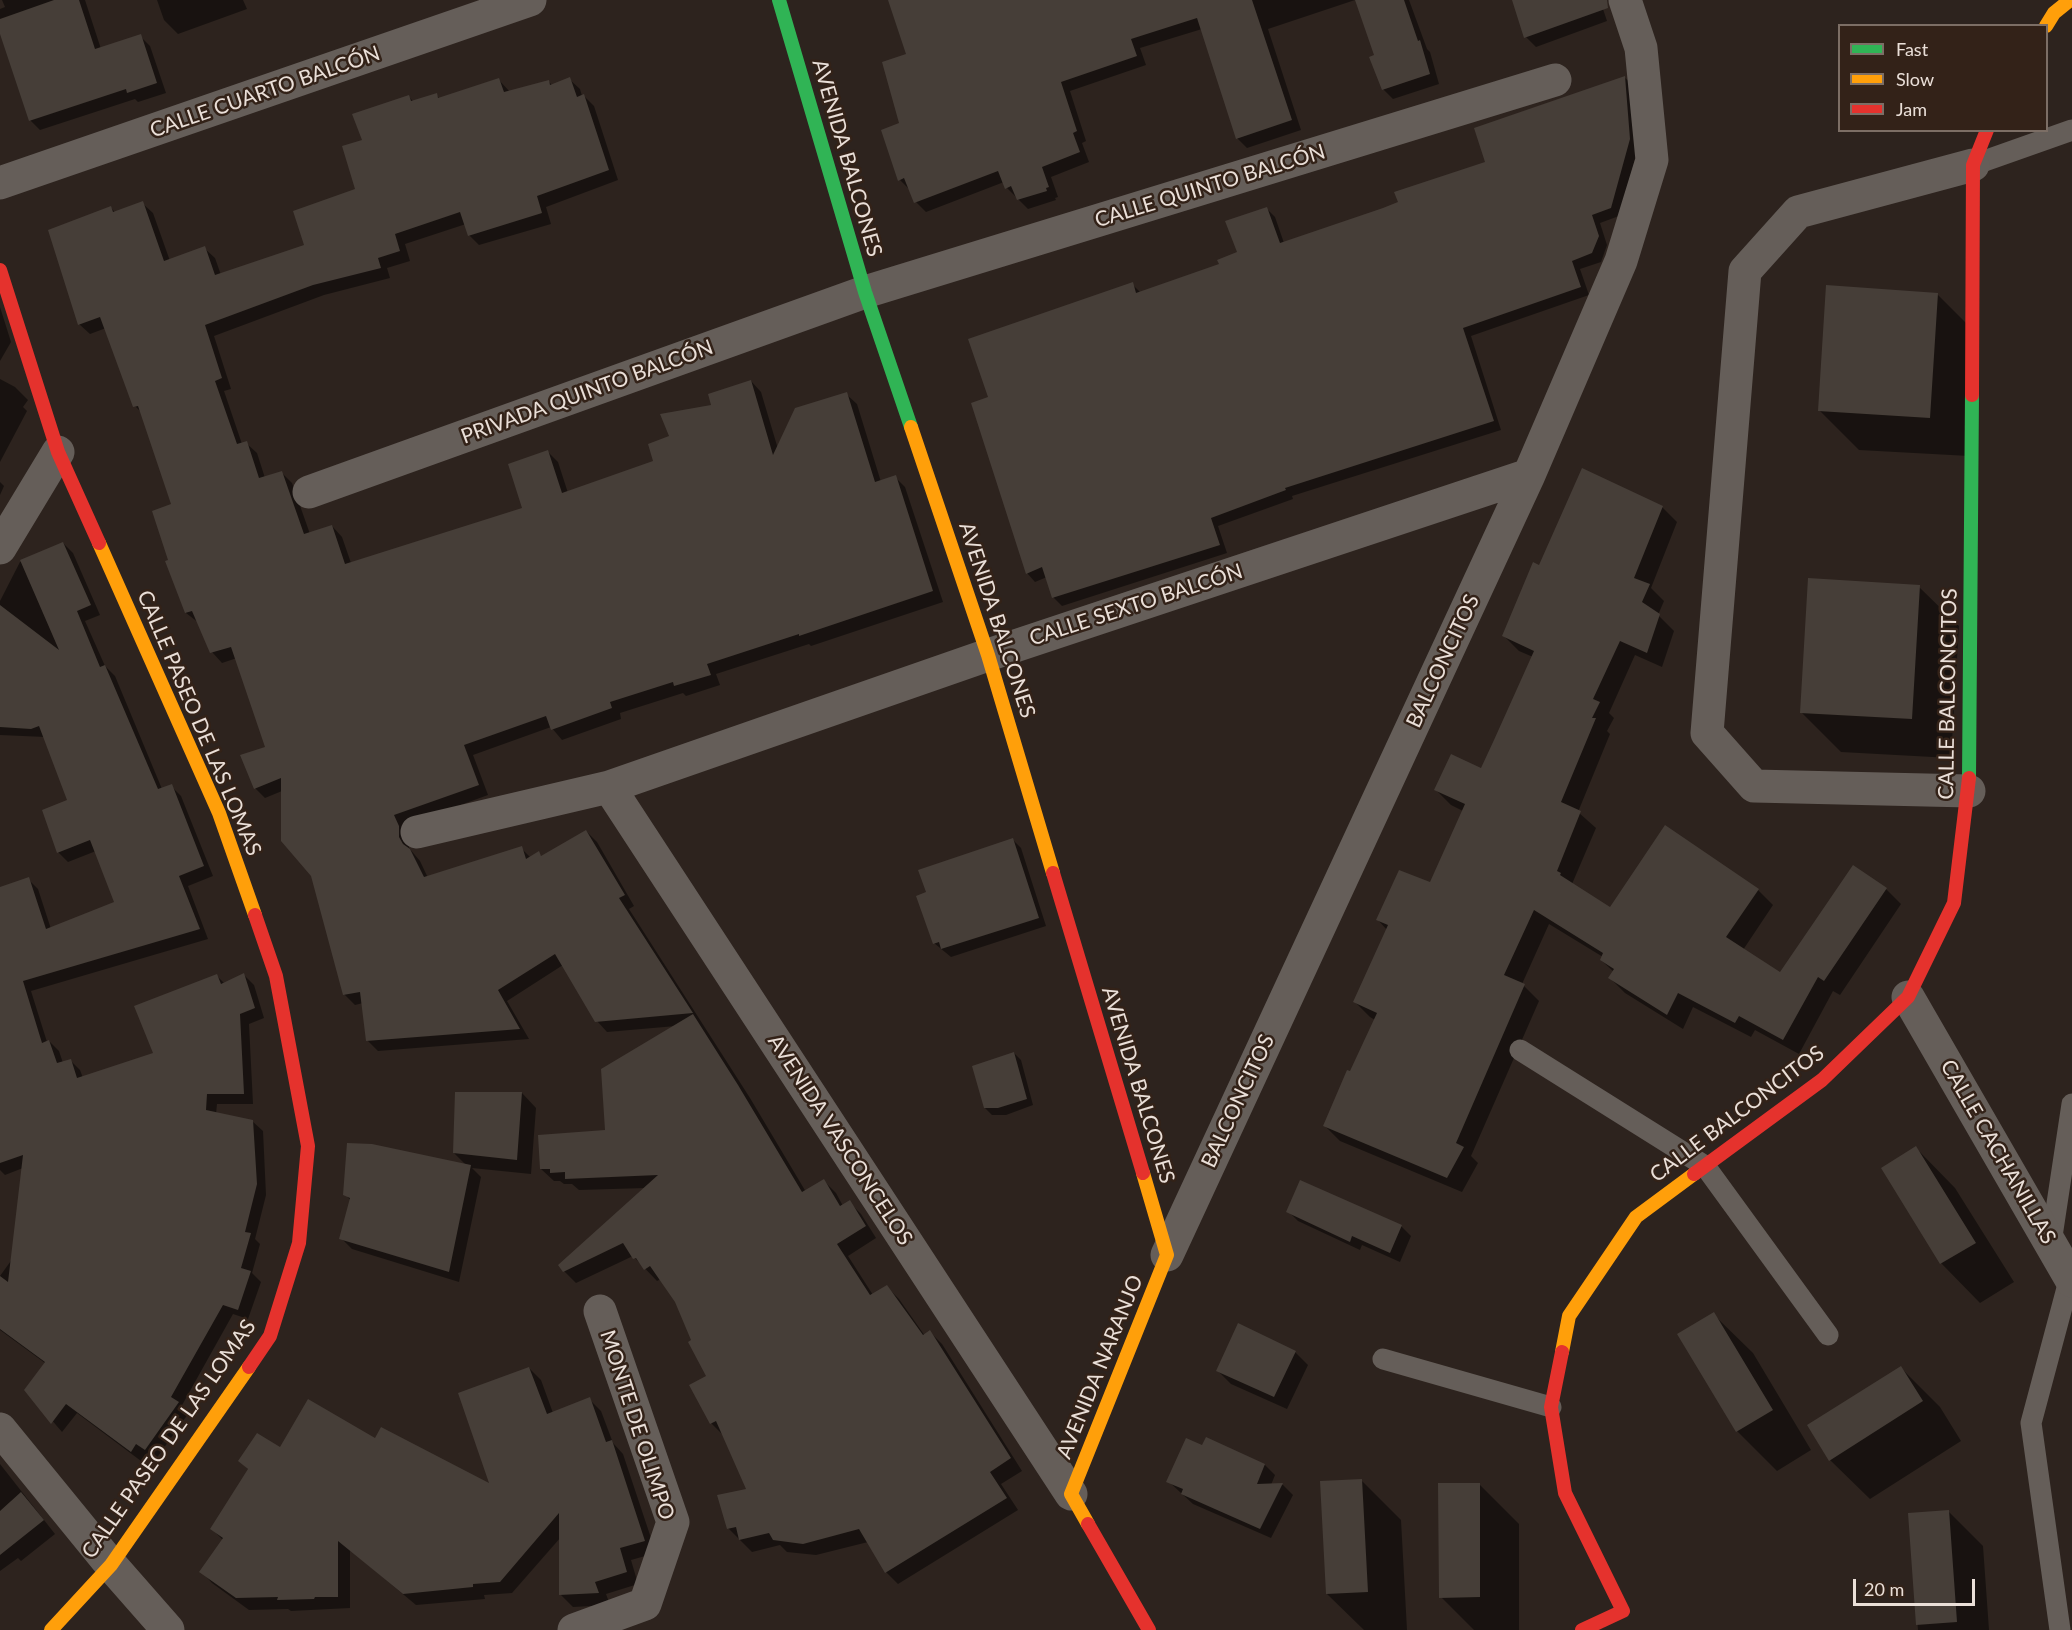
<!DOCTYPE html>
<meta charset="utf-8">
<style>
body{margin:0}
#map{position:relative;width:2072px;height:1630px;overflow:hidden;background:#2d231e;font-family:Lato,sans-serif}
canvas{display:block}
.legend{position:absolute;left:1838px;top:24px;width:210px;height:108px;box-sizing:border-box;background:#332218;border:2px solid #7c6e65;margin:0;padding:8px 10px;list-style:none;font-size:18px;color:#eadfd8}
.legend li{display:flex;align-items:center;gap:12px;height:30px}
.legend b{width:30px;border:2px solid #7c6e65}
.scale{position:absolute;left:1853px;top:1579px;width:122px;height:27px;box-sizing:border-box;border:3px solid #eadfd8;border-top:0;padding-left:8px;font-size:18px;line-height:21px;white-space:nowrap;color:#eadfd8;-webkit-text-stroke:4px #332218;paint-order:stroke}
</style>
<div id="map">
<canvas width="2072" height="1630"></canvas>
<ul class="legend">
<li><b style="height:8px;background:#30b455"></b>Fast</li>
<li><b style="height:8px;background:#ff9f0a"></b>Slow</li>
<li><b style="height:8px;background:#e5322d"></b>Jam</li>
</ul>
<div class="scale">20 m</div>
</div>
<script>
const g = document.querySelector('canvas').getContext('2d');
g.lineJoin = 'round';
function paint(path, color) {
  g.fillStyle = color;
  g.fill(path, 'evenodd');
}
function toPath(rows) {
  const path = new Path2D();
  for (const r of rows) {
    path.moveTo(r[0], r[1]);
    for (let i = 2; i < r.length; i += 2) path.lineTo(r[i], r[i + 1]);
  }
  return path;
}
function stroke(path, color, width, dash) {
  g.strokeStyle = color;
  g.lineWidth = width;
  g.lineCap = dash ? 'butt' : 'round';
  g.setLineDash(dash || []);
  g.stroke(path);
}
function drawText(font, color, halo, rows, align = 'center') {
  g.font = font + ' Lato,sans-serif';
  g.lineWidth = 5;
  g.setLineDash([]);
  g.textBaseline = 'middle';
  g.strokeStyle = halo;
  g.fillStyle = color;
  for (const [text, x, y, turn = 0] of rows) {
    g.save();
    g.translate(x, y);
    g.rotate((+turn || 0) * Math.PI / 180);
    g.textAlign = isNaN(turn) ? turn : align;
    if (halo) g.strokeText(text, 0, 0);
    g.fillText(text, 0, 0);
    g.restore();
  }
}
const shadow = toPath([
 [2,0,85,0,101,49,140,36,150,46,166,93,138,102,135,99,40,130,30,120,0,29,0,9,5,7],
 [157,0,243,0,247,9,178,34,164,20],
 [889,0,1355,0,1268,29,1301,130,1247,148,1237,138,1202,29,1140,48,1146,65,1070,91,1086,141,1082,143,1089,162,1051,177,1058,197,1055,198,1056,200,1028,209,1007,188,1004,182,926,212,916,202,910,190,900,180,883,131,901,124,908,55],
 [1357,0,1409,0,1427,49,1430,52,1439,84,1393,99,1383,89,1376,56],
 [1514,0,1600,0,1607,21,1536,47,1526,37],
 [1624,77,1633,85,1638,149,1619,216,1600,223,1607,245,1601,262,1580,269,1589,295,1471,336,1501,430,1292,496,1293,499,1218,526,1227,553,1062,606,1054,598,1047,577,1035,582,1027,573,990,398,1132,284,1141,293,1220,265,1238,253,1267,209,1275,217,1284,243,1384,210,1487,163],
 [569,79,580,89,582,96,584,96,594,106,618,180,546,207,551,224,479,245,469,235,466,224,405,244,410,261,387,268,390,278,324,295,214,336,231,389,224,391,242,444,246,443,257,453,265,478,282,473,292,483,310,534,332,526,342,537,351,563,524,509,548,452,558,462,568,493,655,462,671,437,713,406,751,381,761,392,778,449,846,394,857,404,881,482,895,477,905,487,943,602,811,646,809,644,716,674,720,685,686,696,683,693,620,713,621,719,562,740,551,727,473,755,488,795,403,826,409,838,409,848,420,861,428,878,521,848,531,858,538,853,542,857,586,831,597,842,634,906,629,909,750,1098,806,1192,824,1181,836,1193,843,1206,849,1202,861,1214,876,1238,848,1256,873,1295,887,1287,899,1299,925,1336,930,1332,942,1344,1022,1471,1001,1484,1018,1510,898,1584,886,1572,868,1542,816,1555,787,1552,780,1545,752,1552,728,1528,748,1490,723,1435,711,1423,708,1376,676,1302,661,1279,657,1281,633,1256,576,1283,564,1271,646,1188,579,1190,572,1184,564,1184,560,1181,554,1181,541,1169,606,1132,676,1026,607,1032,597,1021,563,965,507,1001,529,1039,378,1051,368,1041,363,1003,355,1005,344,994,312,876,282,791,265,798,255,788,267,748,237,658,222,663,212,652,199,623,186,613,170,561,173,505,143,414,135,406,106,328,90,334,79,324,111,208,116,213,142,203,153,213,170,261,204,248,215,258,221,275,306,246,357,190,364,141,409,97,414,102,436,95,440,99,499,80,510,92,548,81,552,85],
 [1937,294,1977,334,1969,456,1859,450,1820,411],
 [0,307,11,342,0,361],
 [0,379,15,387,28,400,23,407,27,411,0,462],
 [0,482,4,486,0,495],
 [1662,507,1677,522,1651,588,1664,601,1658,615,1674,631,1662,667,1635,655,1609,713,1614,718,1607,731,1610,734,1578,812,1596,828,1572,884,1611,909,1758,890,1773,905,1743,950,1781,974,1886,889,1901,904,1840,995,1833,991,1799,1054,1755,1030,1751,1037,1693,1007,1683,1029,1625,993,1610,978,1614,972,1601,960,1603,957,1549,924,1522,984,1539,1001,1471,1156,1478,1163,1462,1192,1340,1141,1325,1126,1375,1020,1370,1017,1355,1002,1387,930,1378,920,1430,884,1463,811,1451,805,1436,790,1482,770,1533,657,1519,651,1504,636,1540,567],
 [63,543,73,553,100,615,85,621,105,666,115,676,162,789,171,786,181,796,213,876,188,886,208,939,31,991,47,1042,49,1041,59,1051,63,1063,70,1060,80,1070,83,1078,155,1054,216,975,224,983,244,975,254,985,264,1018,249,1024,253,1104,217,1104,216,1114,252,1121,263,1131,266,1195,255,1239,260,1244,252,1273,261,1282,248,1319,233,1314,181,1407,188,1414,156,1459,147,1453,141,1461,77,1413,62,1432,26,1390,45,1363,0,1330,0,1276,13,1258,23,1168,5,1175,0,1170,0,889,28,879,38,889,51,929,116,903,96,851,68,862,58,852,69,801,45,737,0,735,0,601,20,562],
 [1919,587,1959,626,1951,758,1841,752,1801,712],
 [1013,840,1021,848,1046,926,951,957,934,943,928,893],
 [1014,1053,1021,1060,1033,1105,1006,1115,992,1115,985,1108],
 [522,1093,536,1108,531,1174,472,1168,481,1177,459,1282,352,1249,341,1238,351,1201,345,1194,467,1166,454,1153],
 [1916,1148,1955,1188,2014,1282,1980,1303,1941,1263],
 [1288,1211,1401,1226,1411,1236,1400,1262,1362,1245,1360,1250,1298,1221],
 [1713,1314,1753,1353,1811,1450,1777,1471,1737,1431],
 [1295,1352,1308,1365,1287,1409,1231,1384,1218,1371],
 [529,1368,541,1380,553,1413,589,1399,601,1411,613,1443,623,1454,656,1553,631,1560,638,1584,606,1594,610,1605,573,1607,561,1595,561,1537,512,1593,484,1595,485,1599,416,1605,350,1550,350,1608,291,1611,288,1609,249,1610,212,1583,201,1571,223,1540,212,1529,249,1470,240,1461,280,1450,376,1440,492,1486],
 [1901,1368,1940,1407,1961,1441,1870,1499,1830,1460],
 [0,1464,55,1534,21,1561,18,1558,0,1571],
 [1265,1465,1275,1475,1271,1485,1283,1485,1293,1495,1271,1538,1193,1504,1168,1481],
 [1362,1481,1401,1520,1407,1630,1364,1630,1327,1594],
 [1479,1484,1519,1524,1519,1630,1474,1630,1441,1597],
 [1948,1511,1983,1546,1989,1630,1918,1630,1909,1514]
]);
const building = toPath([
 [54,0,79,0,95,49,141,34,157,83,127,93,126,89,29,121,0,34,0,19],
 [888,0,1252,0,1292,120,1236,139,1197,18,1131,39,1137,56,1061,82,1077,131,1073,133,1080,152,1042,167,1049,187,1046,188,1047,191,1017,200,1011,186,1005,189,998,171,914,203,904,178,898,181,881,130,899,123,882,62,906,54],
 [1355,0,1404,0,1418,41,1420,40,1430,74,1382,90,1369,57,1374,55],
 [1512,0,1607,0,1608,8,1524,38],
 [1625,76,1630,139,1611,208,1592,215,1599,236,1592,253,1572,261,1581,287,1463,328,1494,421,1285,488,1286,490,1211,518,1220,545,1052,598,1042,567,1026,574,971,403,988,397,968,339,1133,282,1136,293,1219,264,1217,260,1237,252,1225,221,1267,207,1280,243,1383,208,1398,202,1394,192,1485,162,1474,128],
 [570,77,577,97,584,94,609,170,537,196,542,213,468,236,460,212,395,234,400,251,378,258,381,268,313,285,205,325,222,378,215,381,237,444,247,441,259,478,282,471,304,534,332,525,345,564,522,508,508,464,548,450,562,493,653,461,648,444,669,436,660,414,711,405,708,394,751,380,773,455,795,408,847,392,875,482,896,475,933,591,799,636,799,634,707,664,711,675,674,686,673,682,610,702,612,708,551,730,546,716,464,745,479,785,394,815,399,826,399,837,403,844,410,849,424,877,522,846,526,859,539,851,541,856,586,830,625,895,619,898,693,1013,595,1022,555,954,498,990,520,1029,366,1041,360,992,343,995,311,876,281,841,281,778,254,789,240,755,265,747,231,647,210,653,192,611,185,613,165,561,168,560,152,511,171,504,138,406,133,407,100,317,78,325,48,230,111,206,113,212,143,201,164,261,205,246,215,275,304,245,293,211,355,189,342,146,362,140,352,114,409,95,411,101,437,93,438,98,499,78,504,92,549,80,550,85],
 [1826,285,1938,293,1930,418,1818,411],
 [1582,468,1663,506,1634,578,1650,584,1642,602,1660,614,1647,653,1620,641,1593,699,1600,702,1592,718,1596,718,1561,802,1581,811,1557,871,1561,873,1560,875,1610,907,1665,825,1759,889,1726,937,1780,972,1853,865,1887,888,1824,981,1818,977,1783,1040,1739,1016,1735,1023,1678,993,1667,1015,1608,978,1614,969,1600,960,1603,953,1534,910,1504,975,1525,984,1456,1143,1464,1147,1447,1178,1323,1126,1347,1070,1350,1071,1377,1013,1353,1002,1388,925,1376,920,1399,870,1430,882,1465,804,1434,790,1451,754,1481,768,1494,740,1534,651,1502,636,1533,562,1539,565],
 [63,542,91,605,77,611,100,667,105,665,158,789,172,784,204,866,179,876,200,929,23,981,42,1043,49,1040,57,1063,71,1059,77,1078,153,1053,134,1006,217,974,221,984,244,973,255,1008,240,1014,244,1094,207,1094,206,1110,253,1120,257,1184,245,1232,251,1233,241,1268,251,1271,238,1310,223,1305,171,1397,179,1402,145,1450,136,1444,131,1452,66,1404,51,1424,24,1390,45,1362,0,1329,0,1276,8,1282,23,1155,0,1163,0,887,29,877,46,929,114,902,90,840,57,853,42,810,67,800,39,726,31,729,0,727,0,605,59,650,20,560],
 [1808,578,1920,585,1912,719,1800,713],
 [1013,838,1039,918,941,949,939,942,933,944,916,896,926,892,918,870],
 [693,1014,738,1085,802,1192,824,1179,840,1206,850,1200,866,1226,837,1244,870,1295,887,1285,923,1335,930,1330,1011,1458,990,1472,1007,1498,885,1573,859,1529,803,1544,773,1540,769,1533,739,1540,736,1527,727,1529,717,1495,746,1489,716,1421,710,1424,689,1385,706,1376,688,1342,691,1340,675,1302,650,1266,644,1270,636,1258,633,1259,623,1243,563,1272,558,1265,658,1175,565,1179,565,1172,550,1173,550,1169,540,1169,538,1135,605,1130,601,1069],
 [1014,1052,1027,1099,998,1108,984,1108,972,1066],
 [455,1092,522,1092,517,1160,453,1153],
 [347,1143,372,1144,471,1165,449,1272,339,1239,350,1198,343,1195],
 [1916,1146,1976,1243,1940,1264,1881,1168],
 [1300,1180,1402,1225,1390,1253,1352,1236,1350,1242,1286,1212],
 [1714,1312,1773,1410,1736,1432,1677,1334],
 [1238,1323,1296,1351,1274,1397,1216,1371],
 [1901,1366,1923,1401,1829,1461,1807,1425],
 [529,1367,547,1414,590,1397,606,1442,612,1440,645,1541,620,1548,627,1572,595,1582,599,1593,559,1595,559,1513,500,1582,473,1584,473,1587,403,1594,338,1541,338,1597,315,1597,314,1599,277,1600,278,1597,236,1598,199,1572,223,1538,210,1529,248,1469,238,1461,257,1433,280,1447,308,1399,375,1438,381,1427,489,1483,458,1393],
 [1206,1437,1265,1464,1257,1484,1283,1483,1260,1529,1181,1494,1183,1489,1166,1482,1186,1438,1202,1445],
 [1362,1479,1368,1592,1326,1594,1320,1481],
 [1438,1483,1480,1483,1480,1597,1439,1598],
 [21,1492,44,1520,0,1555,0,1511],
 [1949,1510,1957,1622,1916,1625,1908,1513]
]);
const lane = toPath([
 [1973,165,2072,130],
 [1520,1050,1705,1166,1828,1335],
 [2051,1243,2072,1104],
 [1383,1359,1551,1407],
 [2060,1630,2031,1423,2070,1277]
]);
const street = toPath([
 [0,183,530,0],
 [309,492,865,292,1555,80],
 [0,548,58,452],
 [609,787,1071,1494],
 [1969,791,1754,786,1707,733,1745,271,1798,212,1973,165],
 [417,832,609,787,988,655,1529,475],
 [1908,997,2072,1281],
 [1167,1255,1529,475,1621,261,1652,160,1641,48,1625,0],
 [0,1429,111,1565,168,1630],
 [574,1630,645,1604,673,1522,600,1311]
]);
const fast = toPath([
 [779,0,865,292,911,427],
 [1969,778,1972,395]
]);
const slow = toPath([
 [2046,26,2054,13,2070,0],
 [911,427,988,655,1053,873],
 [99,543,219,813,255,915],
 [1562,1352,1569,1316,1636,1217,1694,1174],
 [1088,1524,1071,1494,1167,1255,1143,1173],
 [51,1630,111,1565,249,1367]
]);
const jam = toPath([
 [0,270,58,452,99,543],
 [1972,395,1973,165,1987,130],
 [1053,873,1143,1173],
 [1694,1174,1822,1080,1908,997,1954,903,1969,778],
 [1562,1352,1551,1407,1565,1493,1623,1611,1582,1630],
 [249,1367,270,1336,299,1243,308,1146,276,976,255,915],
 [1088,1524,1149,1630]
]);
const streetNames = [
 ["CALLE CUARTO BALCÓN",265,92,-19],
 ["AVENIDA BALCONES",847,158,74],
 ["CALLE QUINTO BALCÓN",1210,186,-17],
 ["PRIVADA QUINTO BALCÓN",587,392,-20],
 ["CALLE SEXTO BALCÓN",1136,605,-18],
 ["AVENIDA BALCONES",997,620,72],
 ["BALCONCITOS",1443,661,-65],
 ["CALLE BALCONCITOS",1948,694,-89],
 ["CALLE PASEO DE LAS LOMAS",199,723,67],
 ["AVENIDA BALCONES",1138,1085,73],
 ["BALCONCITOS",1238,1101,-65],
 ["CALLE BALCONCITOS",1737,1114,-37],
 ["AVENIDA VASCONCELOS",840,1140,57],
 ["CALLE CACHANILLAS",1998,1152,60],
 ["AVENIDA NARANJO",1100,1367,-68],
 ["MONTE DE OLIMPO",637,1425,72],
 ["CALLE PASEO DE LAS LOMAS",169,1439,-55]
];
paint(shadow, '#0007');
paint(building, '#463e38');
stroke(lane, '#655e59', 21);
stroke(street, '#655e59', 33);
stroke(fast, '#30b455', 14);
stroke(slow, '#ff9f0a', 14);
stroke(jam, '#e5322d', 14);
drawText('21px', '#eadfd8', '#332218', streetNames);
</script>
